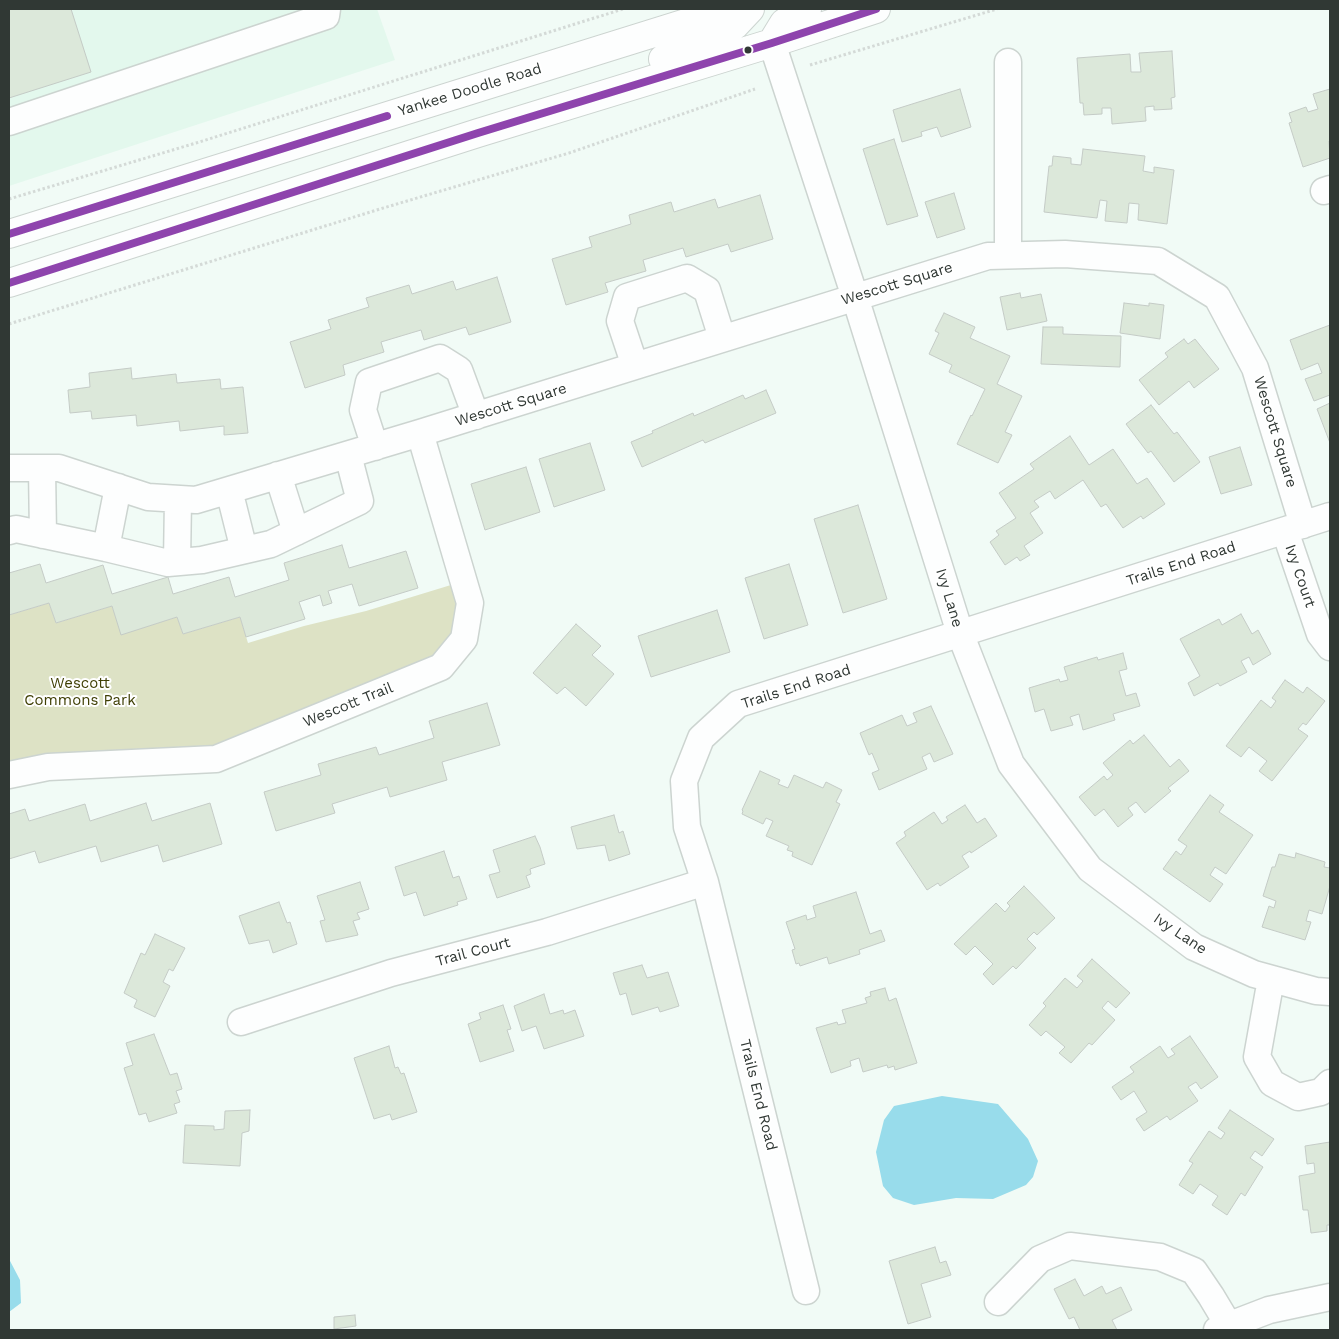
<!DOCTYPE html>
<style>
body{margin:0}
#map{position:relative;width:1339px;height:1339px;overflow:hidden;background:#f1fbf6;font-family:"Work Sans",sans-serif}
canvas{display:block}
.frame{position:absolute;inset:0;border:10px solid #303834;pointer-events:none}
</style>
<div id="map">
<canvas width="1339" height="1339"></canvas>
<div class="frame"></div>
</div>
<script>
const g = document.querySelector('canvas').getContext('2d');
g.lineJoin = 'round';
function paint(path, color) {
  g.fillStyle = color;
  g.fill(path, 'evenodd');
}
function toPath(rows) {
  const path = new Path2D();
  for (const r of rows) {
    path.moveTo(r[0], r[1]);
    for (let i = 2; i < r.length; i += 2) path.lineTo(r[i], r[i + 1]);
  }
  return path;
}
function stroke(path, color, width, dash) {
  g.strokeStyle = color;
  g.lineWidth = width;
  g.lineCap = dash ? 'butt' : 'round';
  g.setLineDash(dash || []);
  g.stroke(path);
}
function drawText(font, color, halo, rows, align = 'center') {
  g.font = font + ' "Work Sans",sans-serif';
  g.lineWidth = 4;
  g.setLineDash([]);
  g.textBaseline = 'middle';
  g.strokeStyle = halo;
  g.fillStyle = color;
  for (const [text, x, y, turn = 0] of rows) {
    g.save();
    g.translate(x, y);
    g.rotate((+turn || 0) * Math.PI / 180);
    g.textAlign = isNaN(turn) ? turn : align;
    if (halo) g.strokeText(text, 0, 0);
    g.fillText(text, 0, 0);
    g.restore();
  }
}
const built = toPath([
 [9,9,377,9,395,60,9,186]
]);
const green = toPath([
 [464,581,470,603,441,667,216,759,9,775,9,615,49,603,56,623,112,606,122,634,177,617,183,634,240,617,248,643,304,626,366,611]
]);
const water = toPath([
 [942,1096,998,1104,1028,1139,1038,1161,1033,1177,1026,1185,993,1199,956,1198,914,1205,893,1198,883,1186,876,1152,884,1120,894,1106],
 [9,1259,20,1280,21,1303,9,1312]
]);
const building = toPath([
 [9,9,71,9,91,72,9,98,9,9],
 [1172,51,1175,97,1171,98,1172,109,1154,110,1154,106,1145,107,1146,121,1112,124,1111,108,1102,108,1102,114,1084,115,1083,103,1080,103,1077,58,1130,54,1131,72,1141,72,1139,53,1172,51],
 [960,89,971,127,941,137,937,127,921,132,922,136,902,142,893,110,960,89],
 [1330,89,1330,141,1329,141,1330,158,1303,167,1289,123,1292,122,1289,113,1306,107,1308,112,1318,109,1313,94,1330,89],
 [894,139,918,216,887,225,863,149,894,139],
 [1083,149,1145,156,1143,171,1154,173,1154,167,1174,170,1167,224,1138,220,1139,204,1129,203,1127,223,1105,221,1107,201,1100,200,1097,218,1044,212,1049,166,1052,166,1053,156,1071,158,1071,164,1081,165,1083,149],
 [954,193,965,229,937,238,925,202,954,193],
 [760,195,773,239,731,252,728,244,686,257,683,248,643,260,646,271,605,283,608,292,566,305,552,259,592,247,589,237,631,224,629,215,671,202,674,212,715,199,718,208,760,195],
 [497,277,511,322,469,335,466,327,424,340,421,330,381,342,384,352,343,365,345,375,305,388,290,342,331,329,328,320,369,307,366,298,409,285,412,294,453,281,456,290,497,277],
 [1020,293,1021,298,1041,294,1047,321,1007,330,1000,297,1020,293],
 [1124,303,1149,306,1149,303,1164,305,1160,339,1120,333,1124,303],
 [944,313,975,327,970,338,1010,356,997,384,1022,396,1005,432,1012,435,998,463,957,444,971,415,972,416,985,389,949,372,952,365,929,354,939,333,935,331,944,313],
 [1330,325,1330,395,1314,401,1305,379,1322,373,1318,363,1301,370,1290,340,1330,325],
 [1043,327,1063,327,1063,334,1121,336,1120,367,1041,364,1043,327],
 [1184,339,1188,344,1195,339,1219,369,1194,388,1189,381,1159,405,1139,380,1168,357,1165,353,1184,339],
 [131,368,132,379,176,374,177,383,220,379,221,389,243,387,248,433,224,435,224,426,180,431,179,421,137,426,136,415,92,419,91,411,70,413,68,390,90,387,89,373,131,368],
 [766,390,776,413,705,443,703,440,642,467,631,442,653,433,652,431,693,413,694,416,743,395,745,399,766,390],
 [1330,403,1330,443,1317,409,1330,403],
 [1151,405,1174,434,1177,432,1200,462,1174,482,1151,451,1148,453,1126,424,1151,405],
 [1070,436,1089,465,1113,449,1137,484,1147,478,1165,504,1143,519,1141,516,1123,528,1106,504,1101,507,1083,480,1055,499,1050,491,1034,501,1039,507,1030,513,1043,533,1024,546,1030,555,1020,561,1017,557,1005,565,990,542,999,535,996,531,1016,518,999,493,1034,469,1030,464,1070,436],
 [590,443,605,490,554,507,539,459,590,443],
 [1240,447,1252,485,1221,494,1209,457,1240,447],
 [526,467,540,512,485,530,471,484,526,467],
 [858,505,887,599,843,613,814,519,858,505],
 [342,545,349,568,406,551,418,588,359,606,352,584,328,591,332,603,323,606,320,595,299,602,305,619,246,637,240,617,183,634,177,617,121,635,112,606,56,623,49,603,9,615,9,573,40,564,46,583,103,565,112,594,168,577,173,594,229,577,235,597,289,580,284,563,342,545],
 [789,564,808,625,764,639,745,578,789,564],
 [717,610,730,652,651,677,638,636,717,610],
 [1241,614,1252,634,1258,630,1271,654,1253,665,1249,657,1241,661,1247,672,1220,686,1218,683,1194,696,1188,683,1200,676,1180,639,1219,619,1222,625,1241,614],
 [576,624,601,646,592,655,614,674,586,706,565,687,557,694,533,673,576,624],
 [1123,653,1127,669,1119,671,1126,696,1136,693,1140,706,1113,714,1115,720,1083,730,1079,714,1070,717,1073,725,1051,731,1044,709,1035,712,1029,688,1059,679,1060,682,1068,680,1064,667,1097,657,1098,660,1123,653],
 [1285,680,1303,693,1307,687,1325,701,1306,725,1303,723,1298,729,1308,736,1272,781,1259,771,1267,761,1249,747,1241,757,1226,746,1261,700,1271,708,1276,701,1272,698,1285,680],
 [487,703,500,745,442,762,447,780,390,797,387,787,332,804,335,813,276,831,264,792,321,775,318,764,376,747,379,755,434,738,429,721,487,703],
 [931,706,953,754,934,762,930,753,922,757,927,769,879,790,872,773,879,770,872,753,869,755,860,733,902,715,907,726,917,722,913,713,931,706],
 [1144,735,1170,767,1179,759,1189,771,1168,788,1171,791,1145,813,1136,802,1128,808,1133,815,1118,827,1104,809,1095,816,1079,797,1104,776,1107,780,1113,775,1103,763,1130,740,1133,744,1144,735],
 [760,771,780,780,778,784,788,788,794,775,823,788,826,782,842,790,836,802,840,804,812,865,792,856,793,852,787,850,789,846,766,836,773,821,766,818,763,824,742,814,743,811,742,810,760,771],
 [1210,795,1224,805,1219,812,1253,835,1226,874,1215,867,1210,875,1223,884,1210,902,1163,869,1176,851,1181,855,1187,846,1178,840,1210,795],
 [146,803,152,821,210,803,222,844,163,862,158,845,101,862,96,846,39,863,35,851,9,859,9,814,25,809,29,821,85,804,90,821,146,803],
 [965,805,977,823,985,818,997,836,971,853,970,851,962,856,969,867,940,886,938,883,927,890,896,843,906,836,904,832,934,812,942,824,948,820,946,817,965,805],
 [614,815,619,833,623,831,630,854,609,861,605,845,577,849,571,827,614,815],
 [535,836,540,847,545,864,530,869,531,874,526,876,530,887,497,898,489,875,500,872,493,850,535,836],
 [444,851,453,878,459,876,467,899,457,902,458,905,424,916,416,892,404,896,395,867,444,851],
 [1296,853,1325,862,1324,867,1330,868,1330,886,1322,914,1309,910,1306,921,1311,922,1305,940,1262,927,1269,906,1274,908,1276,901,1263,896,1272,867,1275,867,1279,854,1295,858,1296,853],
 [360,882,369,909,357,913,360,919,353,921,358,935,326,942,320,921,325,920,317,896,360,882],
 [1024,886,1055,918,1037,935,1034,932,1027,939,1036,948,1016,969,1013,966,993,985,983,974,993,964,975,946,966,955,954,944,996,903,1005,912,1010,906,1007,903,1024,886],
 [856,892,870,934,881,930,885,941,859,950,860,954,829,964,827,957,800,966,799,963,796,964,792,950,795,949,786,922,806,915,807,920,816,917,813,906,856,892],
 [279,902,287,923,290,922,297,944,273,953,269,940,249,944,239,916,279,902],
 [155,934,185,948,173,971,169,969,163,982,170,986,155,1017,134,1007,137,1000,124,993,141,953,145,955,155,934],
 [1092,959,1130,993,1116,1008,1108,1001,1102,1008,1115,1020,1092,1045,1089,1043,1071,1063,1059,1053,1065,1047,1046,1031,1041,1036,1029,1025,1046,1006,1043,1003,1065,978,1077,988,1083,981,1077,976,1092,959],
 [642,965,647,978,668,972,679,1006,660,1012,658,1007,632,1015,626,993,620,995,613,973,642,965],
 [885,988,889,1001,896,998,917,1063,895,1070,894,1066,888,1068,887,1065,863,1072,859,1058,850,1061,851,1066,831,1073,816,1028,837,1022,838,1025,846,1023,842,1010,867,1003,865,998,871,996,870,992,885,988],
 [544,994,550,1014,563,1010,564,1014,575,1010,584,1036,544,1049,536,1026,522,1031,514,1006,544,994],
 [503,1005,511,1029,507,1030,514,1051,480,1062,468,1024,481,1019,479,1013,503,1005],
 [154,1034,170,1075,177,1073,182,1089,176,1091,180,1102,174,1104,177,1113,149,1122,146,1113,139,1115,124,1068,133,1065,126,1043,154,1034],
 [1190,1036,1218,1077,1201,1089,1196,1082,1188,1087,1198,1101,1170,1120,1167,1116,1144,1131,1136,1119,1147,1112,1134,1091,1121,1100,1112,1087,1134,1072,1130,1067,1160,1046,1168,1058,1175,1054,1171,1049,1190,1036],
 [389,1046,395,1068,398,1067,401,1074,404,1073,417,1112,392,1120,390,1114,374,1119,354,1058,389,1046],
 [250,1110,249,1131,242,1133,240,1166,183,1163,185,1125,214,1126,214,1130,224,1129,225,1111,250,1110],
 [1230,1110,1274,1139,1262,1156,1255,1151,1250,1158,1263,1167,1245,1196,1241,1193,1227,1215,1212,1205,1218,1196,1200,1184,1193,1194,1179,1185,1193,1163,1189,1161,1209,1131,1221,1139,1225,1133,1218,1128,1230,1110],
 [1330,1142,1330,1225,1327,1225,1327,1231,1311,1233,1308,1210,1303,1210,1299,1176,1315,1173,1314,1163,1307,1164,1305,1146,1330,1142],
 [935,1247,940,1263,946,1261,951,1275,921,1284,931,1317,908,1324,889,1261,935,1247],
 [1075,1279,1084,1296,1102,1286,1106,1294,1121,1287,1132,1310,1112,1320,1117,1330,1080,1330,1074,1317,1069,1319,1054,1289,1075,1279],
 [355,1315,356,1326,334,1329,334,1317,355,1315]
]);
const path = toPath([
 [810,65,997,9],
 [9,199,196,143,623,9],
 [9,324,380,209,569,153,755,89]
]);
const minor = toPath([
 [772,43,855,297,960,633,1011,764,1090,869,1194,947,1254,974,1316,991,1330,992],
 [1008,62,1008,255],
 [9,122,326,16,327,9],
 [1324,191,1330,189],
 [635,366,620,321,627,297,687,278,707,290,722,338],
 [375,447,363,410,369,382,440,358,459,370,476,416],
 [9,468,59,468,148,497,196,500,420,433,988,256,1065,254,1158,261,1217,297,1255,368,1303,525],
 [42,468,43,535],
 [278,475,296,532],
 [229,490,244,550],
 [9,531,16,529,106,548,168,563,202,560,271,544,360,501,348,455],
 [1285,531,1320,634,1330,647],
 [106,548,118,487],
 [177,562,178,499],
 [9,775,48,767,216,759,441,667,464,639,470,603,420,433],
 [1271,979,1257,1057,1272,1083,1298,1097,1321,1092,1330,1083],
 [241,1022,391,973,547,932,705,882],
 [806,1291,705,882,687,827,684,781,701,738,738,704,1330,516],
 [998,1302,1040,1259,1070,1246,1160,1257,1194,1271,1211,1296,1229,1326],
 [1217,1330,1269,1310,1330,1297]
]);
const major = toPath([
 [773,41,784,23,807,9],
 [663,59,717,38,735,25,750,9],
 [9,234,731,9],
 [9,283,478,133,772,43,876,9]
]);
const bus1 = toPath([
 [9,234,387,116],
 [9,283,478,133,772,43,876,9]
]);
const markers = [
 [748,50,4.5,"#303834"]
];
const streetNames = [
 ["Yankee Doodle Road",470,90,-17],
 ["Wescott Square",897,284,-17],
 ["Wescott Square",511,405,-17],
 ["Wescott Square",1275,432,73],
 ["Trails End Road",1181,564,-18],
 ["Ivy Court",1300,576,71],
 ["Ivy Lane",949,598,73],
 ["Trails End Road",796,687,-18],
 ["Wescott Trail",348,705,-22],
 ["Ivy Lane",1180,934,34],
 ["Trail Court",473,952,-15],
 ["Trails End Road",758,1095,76]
];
const parkNames = [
 ["Wescott",80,684],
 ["Commons Park",80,701]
];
paint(built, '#e3f8ed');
paint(green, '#dde2c5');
paint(water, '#98dceb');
paint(building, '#dce8da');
stroke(building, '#c4cbc6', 1);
stroke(minor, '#ccd4d0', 29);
stroke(major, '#ccd4d0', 30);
stroke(path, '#d4dad7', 3, [2.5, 2.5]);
stroke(minor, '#fdfefe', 26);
stroke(major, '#fdfefe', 28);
stroke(bus1, '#8e44ad', 8);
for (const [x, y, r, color] of markers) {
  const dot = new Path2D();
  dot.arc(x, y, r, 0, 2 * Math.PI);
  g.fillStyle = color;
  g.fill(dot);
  stroke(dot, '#fff', 2);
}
drawText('15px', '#303834', '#fff', streetNames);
drawText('15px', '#3f3f04', '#fff', parkNames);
</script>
